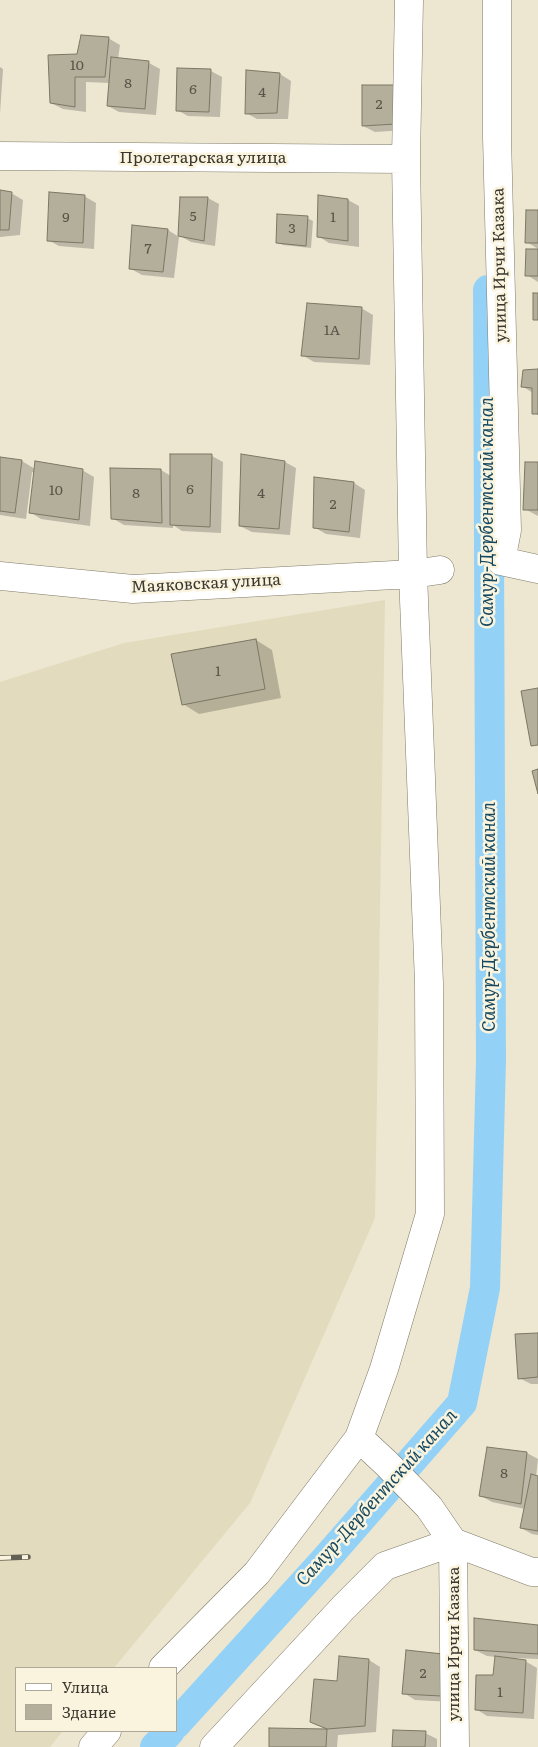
<!DOCTYPE html>
<meta charset="utf-8">
<style>
body{margin:0}
#map{position:relative;width:538px;height:1747px;overflow:hidden;background:#ede7d1;font-family:Literata,serif}
canvas{display:block}
.legend{position:absolute;left:15px;top:1667px;width:162px;height:65px;box-sizing:border-box;background:#faf4de;border:1px solid #ada898;margin:0;padding:6px 9px;list-style:none;font-size:15px;color:#39372f}
.legend li{display:flex;align-items:center;gap:10px;height:25px}
.legend b{width:25px;border:1px solid #ada898}
</style>
<div id="map">
<canvas width="538" height="1747"></canvas>
<ul class="legend">
<li><b style="height:6px;background:#fff"></b>Улица</li>
<li><b style="height:14px;background:#b4af9a"></b>Здание</li>
</ul>
</div>
<script>
const g = document.querySelector('canvas').getContext('2d');
g.lineJoin = 'round';
function paint(path, color) {
  g.fillStyle = color;
  g.fill(path, 'evenodd');
}
function toPath(rows) {
  const path = new Path2D();
  for (const r of rows) {
    path.moveTo(r[0], r[1]);
    for (let i = 2; i < r.length; i += 2) path.lineTo(r[i], r[i + 1]);
  }
  return path;
}
function stroke(path, color, width, dash) {
  g.strokeStyle = color;
  g.lineWidth = width;
  g.lineCap = dash ? 'butt' : 'round';
  g.setLineDash(dash || []);
  g.stroke(path);
}
function drawText(font, color, halo, rows, align = 'center') {
  g.font = font + ' Literata,serif';
  g.lineWidth = 5;
  g.setLineDash([]);
  g.textBaseline = 'middle';
  g.strokeStyle = halo;
  g.fillStyle = color;
  for (const [text, x, y, turn = 0] of rows) {
    g.save();
    g.translate(x, y);
    g.rotate((+turn || 0) * Math.PI / 180);
    g.textAlign = isNaN(turn) ? turn : align;
    if (halo) g.strokeText(text, 0, 0);
    g.fillText(text, 0, 0);
    g.restore();
  }
}
const built = toPath([
 [385,600,375,1218,250,1503,114,1668,16,1668,16,1731,63,1731,50,1747,0,1747,0,682,124,643]
]);
const shadow = toPath([
 [108,38,120,45,118,59,149,63,160,69,156,115,119,112,108,106,110,83,86,82,86,112,63,109,51,103,78,55],
 [0,67,3,69,0,114],
 [178,69,211,71,222,77,220,117,188,116,177,110],
 [280,74,291,81,288,119,257,119,246,113],
 [363,86,407,130,375,132,363,126],
 [0,191,11,193,23,200,20,235,0,237],
 [84,196,96,203,94,249,59,246,48,240],
 [320,197,348,200,359,206,359,247,329,243,318,236],
 [181,198,208,198,219,204,215,246,191,242,180,236],
 [538,211,538,249,527,242],
 [307,218,313,221,311,248,283,245,277,242],
 [133,226,168,230,179,237,174,278,142,275,131,269],
 [538,250,538,282,527,275],
 [361,308,373,315,370,365,314,362,302,355],
 [538,371,538,415,534,413,533,393,522,386],
 [212,456,223,462,221,533,182,531,173,525,173,528,124,525,112,518,111,470,161,470,171,476],
 [0,458,22,461,35,469,82,470,94,477,90,526,41,519,30,512,35,473,32,472,26,519,0,515],
 [285,462,296,468,290,535,252,532,240,526],
 [538,463,538,516,525,509],
 [354,483,365,490,360,538,326,534,314,527],
 [256,640,272,650,281,698,199,714,183,704],
 [538,1334,538,1384,531,1384,519,1378],
 [527,1453,538,1459,536,1477,538,1477,538,1535,532,1534,521,1528,525,1509,492,1502,481,1496],
 [538,1626,538,1659,516,1658,516,1660,525,1661,537,1668,534,1719,487,1716,476,1709,495,1677,496,1657,487,1656,475,1650],
 [340,1658,369,1660,380,1667,376,1732,338,1735,337,1747,270,1747,271,1729,327,1730,312,1721,338,1683],
 [454,1662,452,1702,415,1700,404,1693],
 [425,1733,437,1739,437,1747,393,1747]
]);
const canal = toPath([
 [176,1724,324,1561,462,1403,485,1288,491,1060,488,290],
 [155,1747,170,1731]
]);
const building = toPath([
 [81,35,109,37,105,77,75,77,75,107,50,103,48,55,77,54,81,35],
 [111,57,149,61,145,109,107,106,111,57],
 [177,68,211,69,209,112,176,111,177,68],
 [246,70,280,73,277,113,245,114,246,70],
 [362,85,394,85,396,124,362,126,362,85],
 [0,190,12,192,9,230,0,230,0,190],
 [49,192,85,195,83,243,47,241,49,192],
 [318,195,348,199,348,241,317,237,318,195],
 [180,197,208,197,204,241,178,236,180,197],
 [526,210,538,210,538,243,525,243,526,210],
 [277,214,308,216,306,246,276,243,277,214],
 [132,225,168,229,163,272,129,269,132,225],
 [526,249,538,249,538,276,525,276,526,249],
 [533,293,538,293,538,320,533,320,533,293],
 [307,303,362,307,359,359,301,356,307,303],
 [538,369,538,414,532,414,532,388,521,387,523,370,538,369],
 [170,454,212,454,210,527,170,525,170,454],
 [241,454,285,461,279,529,239,526,241,454],
 [0,457,22,460,15,513,0,511,0,457],
 [35,461,83,469,79,520,29,513,35,461],
 [525,462,538,462,538,510,523,510,525,462],
 [110,468,161,469,162,523,111,519,110,468],
 [314,477,354,482,349,532,313,528,314,477],
 [256,639,265,689,182,705,171,654,256,639],
 [538,688,538,745,531,746,521,691,538,688],
 [538,769,538,794,532,771,538,769],
 [538,1333,538,1377,518,1379,515,1334,538,1333],
 [487,1447,527,1452,521,1504,479,1496,487,1447],
 [531,1474,538,1476,538,1531,520,1528,531,1474],
 [474,1618,538,1625,538,1654,474,1650,474,1618],
 [406,1650,443,1654,441,1696,402,1694,406,1650],
 [339,1656,369,1659,365,1726,327,1729,310,1722,314,1679,337,1681,339,1656],
 [495,1656,526,1660,523,1713,475,1710,476,1675,493,1675,495,1656],
 [269,1728,327,1729,326,1747,269,1747,269,1728],
 [393,1730,426,1731,425,1747,392,1747,393,1730]
]);
const minor = toPath([
 [497,0,497,137,507,530,501,561,538,569],
 [0,156,406,159],
 [0,576,133,589,413,574,440,570],
 [359,1438,386,1463,429,1507,453,1542,532,1572,538,1572],
 [163,1668,257,1573,359,1438,384,1369,430,1214,429,983,413,574,406,159,409,0],
 [93,1747,107,1731],
 [214,1747,343,1608,385,1566,453,1542,455,1747]
]);
const rail = toPath([
 [0,1558,28,1557]
]);
const numberNames = [
 ["10",77,66],
 ["8",128,84],
 ["6",193,90],
 ["4",262,93],
 ["2",379,105],
 ["5",193,217],
 ["9",66,218],
 ["1",333,218],
 ["3",292,229],
 ["7",148,249],
 ["1А",332,331],
 ["6",190,490],
 ["10",56,491],
 ["8",136,494],
 ["4",261,494],
 ["2",333,505],
 ["1",218,672],
 ["8",504,1474],
 ["2",423,1674],
 ["1",500,1693]
];
const streetNames = [
 ["Пролетарская улица",203,158],
 ["улица Ирчи Казака",500,265,-91],
 ["Маяковская улица",206,584,-3],
 ["улица Ирчи Казака",454,1644,-90]
];
const waterNames = [
 ["Самур-Дербентский канал",488,512,-90],
 ["Самур-Дербентский канал",490,917,-90],
 ["Самур-Дербентский канал",377,1498,-48]
];
paint(built, '#e3dbbe');
paint(shadow, '#0003');
stroke(canal, '#93d2f6', 30);
paint(building, '#b4af9a');
stroke(building, '#7c7763', 1);
stroke(minor, '#7f7a67', 29);
stroke(minor, '#fff', 28);
stroke(rail, '#625f54', 5.5);
stroke(rail, '#faf4de', 4, [11]);
drawText('14px', '#58554a', null, numberNames);
drawText('16px', '#39372f', '#faf4de', streetNames);
drawText('italic 18px', '#164860', '#faf4de', waterNames);
</script>
